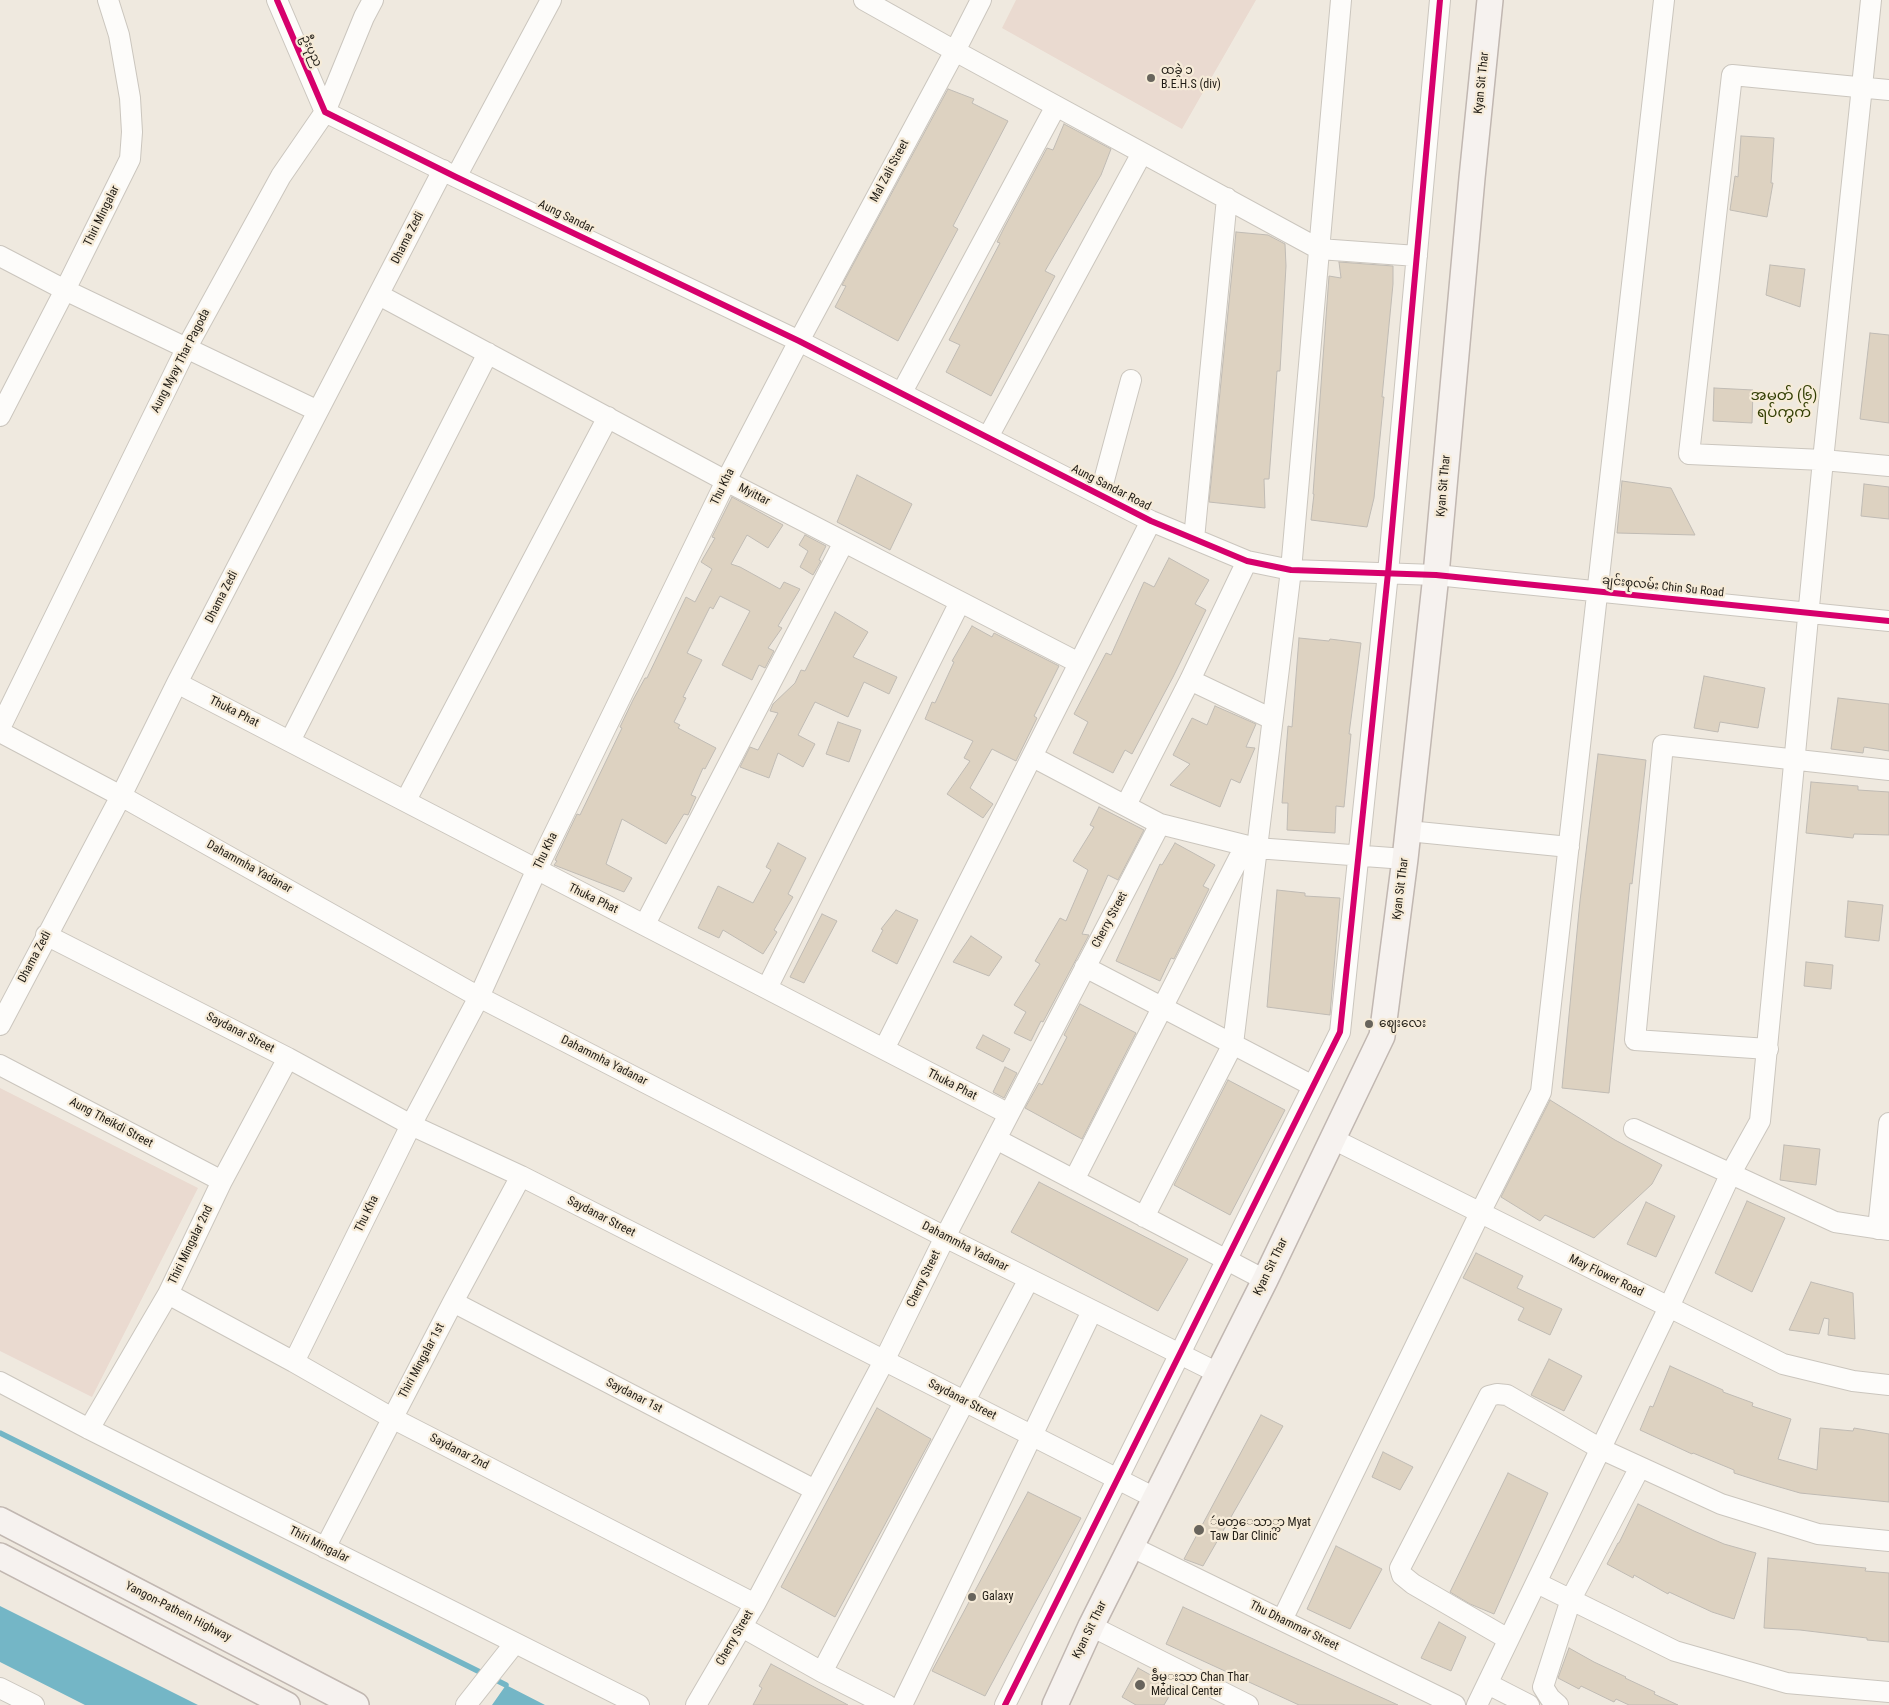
<!DOCTYPE html>
<meta charset="utf-8">
<style>
body{margin:0}
canvas{display:block;background:#efe9df}
</style>
<canvas width="1889" height="1705"></canvas>
<script>
const g = document.querySelector('canvas').getContext('2d');
g.lineJoin = 'round';
function paint(path, color) {
  g.fillStyle = color;
  g.fill(path, 'evenodd');
}
function toPath(rows) {
  const path = new Path2D();
  for (const r of rows) {
    path.moveTo(r[0], r[1]);
    for (let i = 2; i < r.length; i += 2) path.lineTo(r[i], r[i + 1]);
  }
  return path;
}
function stroke(path, color, width, dash) {
  g.strokeStyle = color;
  g.lineWidth = width;
  g.lineCap = dash ? 'butt' : 'round';
  g.setLineDash(dash || []);
  g.stroke(path);
}
function drawText(font, color, halo, rows, align = 'center') {
  g.font = font + ' "Roboto Condensed","Noto Sans Myanmar",sans-serif';
  g.lineWidth = 4.5;
  g.setLineDash([]);
  g.textBaseline = 'middle';
  g.strokeStyle = halo;
  g.fillStyle = color;
  for (const [text, x, y, turn = 0] of rows) {
    g.save();
    g.translate(x, y);
    g.rotate((+turn || 0) * Math.PI / 180);
    g.textAlign = isNaN(turn) ? turn : align;
    if (halo) g.strokeText(text, 0, 0);
    g.fillText(text, 0, 0);
    g.restore();
  }
}
const education = toPath([
 [1016,0,1256,0,1182,129,1002,28],
 [0,1088,198,1188,92,1397,0,1351]
]);
const water = toPath([
 [0,1606,198,1705,85,1705,0,1662],
 [506,1685,545,1705,492,1705]
]);
const stream = toPath([
 [0,1433,506,1685]
]);
const building = toPath([
 [948,89,974,99,972,103,1008,121,953,226,958,229,898,341,835,307,846,286,842,285,948,89],
 [1064,124,1111,149,1101,175,1045,271,1055,276,991,396,946,372,960,345,949,340,1000,243,997,242,1004,228,1047,148,1053,150,1064,124],
 [1741,136,1774,138,1771,183,1773,183,1767,217,1730,210,1735,176,1738,177,1741,136],
 [1236,232,1268,235,1285,244,1286,266,1280,371,1277,371,1269,479,1264,479,1265,508,1209,502,1236,232],
 [1339,262,1393,266,1393,284,1382,397,1384,397,1374,498,1367,527,1311,520,1314,494,1313,494,1329,276,1341,278,1339,262],
 [1770,265,1805,269,1800,307,1766,295,1770,265],
 [1870,333,1889,335,1889,423,1860,419,1870,333],
 [1714,388,1753,390,1752,423,1713,421,1714,388],
 [857,475,912,504,890,550,837,522,857,475],
 [1622,481,1671,488,1695,535,1617,533,1622,481],
 [1864,484,1889,487,1889,519,1861,516,1864,484],
 [732,497,783,525,768,548,747,535,731,564,740,567,780,589,784,582,800,589,778,626,782,628,768,648,774,651,765,668,759,665,752,680,722,665,750,611,720,596,713,609,710,607,687,653,702,660,683,697,686,698,674,722,680,725,678,728,716,748,705,769,703,768,691,795,696,797,688,815,684,814,666,844,622,819,606,864,632,878,624,892,554,865,557,861,555,860,577,814,580,815,622,728,620,727,633,700,645,678,647,678,686,597,695,602,712,569,701,562,715,538,712,537,732,497],
 [805,535,826,546,819,560,821,561,813,575,800,567,808,551,799,545,805,535],
 [1169,558,1209,580,1195,604,1206,610,1173,677,1132,754,1125,750,1113,773,1073,753,1088,722,1074,714,1106,653,1111,655,1144,582,1154,587,1169,558],
 [835,612,868,632,853,657,897,677,889,694,864,682,848,717,815,702,798,735,815,744,803,767,778,753,769,778,740,767,750,747,758,750,778,713,770,711,773,704,795,683,801,670,805,671,835,612],
 [972,626,992,637,994,633,1059,666,1034,716,1037,718,1016,761,992,749,970,788,993,804,983,818,947,794,970,761,964,758,973,741,925,719,932,702,935,703,954,662,952,661,972,626],
 [1299,638,1329,641,1330,639,1361,643,1349,734,1351,734,1344,807,1336,806,1335,833,1287,830,1288,803,1282,803,1288,726,1292,727,1299,638],
 [1704,676,1765,688,1758,728,1720,722,1718,732,1694,728,1704,676],
 [1838,698,1889,704,1889,751,1864,747,1863,753,1831,749,1838,698],
 [1215,706,1256,724,1246,747,1255,748,1240,783,1231,779,1220,807,1170,785,1190,764,1173,755,1192,718,1207,725,1215,706],
 [838,722,861,730,849,762,826,754,838,722],
 [1598,754,1646,760,1632,884,1630,883,1609,1093,1562,1088,1580,901,1598,754],
 [1811,782,1858,786,1858,790,1889,792,1889,835,1854,834,1853,838,1806,833,1811,782],
 [1099,807,1144,830,1118,880,1108,875,1082,934,1089,935,1043,1022,1041,1021,1031,1041,1014,1033,1026,1012,1014,1005,1040,964,1035,961,1060,918,1066,921,1088,870,1073,861,1094,827,1090,825,1099,807],
 [778,843,806,858,788,894,793,897,774,930,777,932,763,954,723,930,719,938,698,928,718,886,753,903,771,870,766,867,778,843],
 [1175,843,1215,865,1203,886,1209,889,1174,959,1171,958,1160,981,1116,961,1160,864,1162,865,1175,843],
 [1277,890,1305,893,1305,896,1340,898,1330,1015,1267,1007,1277,890],
 [1848,901,1883,905,1879,941,1845,937,1848,901],
 [896,910,918,920,897,964,872,951,883,930,881,929,896,910],
 [822,914,837,921,804,983,790,977,822,914],
 [971,936,1002,957,989,976,953,962,971,936],
 [1806,962,1833,965,1831,989,1804,986,1806,962],
 [1080,1004,1136,1033,1082,1139,1025,1108,1039,1083,1042,1085,1067,1037,1064,1035,1080,1004],
 [983,1035,1010,1049,1003,1062,976,1048,983,1035],
 [1005,1067,1017,1073,1004,1098,993,1092,1005,1067],
 [1228,1080,1285,1110,1230,1215,1174,1185,1228,1080],
 [1550,1100,1615,1140,1662,1165,1652,1184,1594,1238,1545,1215,1540,1221,1501,1197,1550,1100],
 [1784,1145,1820,1149,1816,1185,1780,1180,1784,1145],
 [1039,1182,1188,1259,1158,1311,1011,1232,1039,1182],
 [1747,1201,1785,1218,1752,1292,1715,1273,1747,1201],
 [1646,1202,1675,1216,1656,1257,1627,1244,1646,1202],
 [1476,1253,1523,1276,1517,1288,1562,1309,1550,1335,1518,1320,1524,1308,1463,1278,1476,1253],
 [1811,1282,1853,1293,1855,1339,1828,1335,1829,1319,1824,1318,1819,1334,1789,1330,1811,1282],
 [1549,1359,1582,1376,1564,1411,1531,1395,1549,1359],
 [1670,1366,1723,1390,1723,1392,1753,1403,1752,1406,1791,1419,1778,1459,1817,1470,1820,1428,1853,1431,1854,1428,1889,1434,1889,1502,1800,1493,1762,1482,1734,1473,1734,1470,1693,1453,1692,1454,1640,1430,1650,1406,1653,1407,1670,1366],
 [877,1408,931,1439,835,1617,781,1587,877,1408],
 [1261,1415,1283,1426,1203,1566,1184,1559,1261,1415],
 [1383,1452,1413,1467,1400,1490,1372,1477,1383,1452],
 [1508,1473,1548,1493,1494,1614,1470,1604,1450,1592,1508,1473],
 [1028,1492,1081,1518,985,1696,932,1671,1028,1492],
 [1638,1504,1694,1531,1724,1544,1756,1553,1734,1619,1712,1612,1669,1592,1668,1594,1634,1575,1633,1578,1607,1564,1618,1543,1619,1543,1638,1504],
 [1336,1546,1382,1569,1350,1629,1307,1609,1336,1546],
 [1768,1558,1866,1568,1865,1571,1889,1573,1889,1642,1867,1640,1867,1638,1800,1630,1764,1628,1768,1558],
 [1183,1607,1398,1705,1299,1705,1166,1644,1183,1607],
 [1439,1622,1466,1637,1451,1671,1421,1658,1439,1622],
 [1569,1648,1594,1662,1626,1677,1625,1678,1655,1692,1654,1694,1678,1705,1629,1705,1616,1699,1614,1702,1581,1686,1579,1689,1558,1678,1569,1648],
 [771,1664,848,1705,753,1705,762,1688,759,1686,771,1664],
 [1138,1668,1174,1688,1164,1705,1136,1705,1122,1697,1138,1668]
]);
const minor = toPath([
 [277,0,325,112,456,177,799,341,1151,521,1247,561,1291,570,1436,575,1889,621],
 [864,0,955,51,1319,249,1417,256],
 [1889,90,1732,75,1689,454,1823,460,1889,466],
 [456,177,551,0],
 [0,256,65,290,318,411],
 [379,295,726,481,1079,663],
 [902,392,1056,106],
 [0,416,65,290,130,159,132,132,130,98,119,35,108,0],
 [988,437,1142,153],
 [1100,495,1131,380],
 [1194,539,1227,198],
 [1190,680,1272,719],
 [177,683,1009,1114],
 [0,728,187,347,281,176,325,112,364,17,373,0],
 [0,732,121,796,479,997,945,1237,1218,1373],
 [290,741,488,353],
 [1033,757,1160,824,1256,848,1405,859],
 [406,800,608,417],
 [1126,805,1190,680,1247,561],
 [1408,831,1569,847],
 [645,924,844,542],
 [46,935,288,1058,411,1125,521,1176,1155,1498],
 [1085,967,1313,1086],
 [767,988,960,602],
 [0,1025,121,796,177,683,443,170],
 [884,1049,1151,521],
 [1768,1049,1635,1040,1663,745,1889,770],
 [0,1065,222,1181],
 [1634,1129,1835,1222,1889,1230],
 [996,1139,1265,1280],
 [1333,1139,1783,1364,1853,1381,1889,1385],
 [1074,1180,1245,846],
 [1144,1217,1233,1044,1291,570,1341,0],
 [1878,1229,1889,1123],
 [168,1294,294,1362,392,1418,755,1604],
 [453,1302,815,1490],
 [294,1362,411,1125,479,997,536,871,726,481,799,341,955,51,981,0],
 [0,1382,89,1429,639,1705],
 [89,1429,168,1294,222,1181,288,1058],
 [1132,1547,1455,1705],
 [325,1548,453,1302,521,1176],
 [1537,1583,1675,1651,1787,1683,1889,1692],
 [1282,1620,1480,1213,1541,1092,1664,0],
 [1091,1626,1248,1705],
 [742,1627,822,1672,887,1705],
 [1508,1639,1413,1584,1402,1575,1400,1568,1489,1396,1497,1394,1507,1395,1601,1449,1721,1504,1818,1534,1889,1541],
 [822,1672,1029,1279],
 [1488,1684,1529,1705],
 [0,1688,34,1705],
 [466,1705,515,1643],
 [696,1705,755,1604,884,1361,945,1237,1160,824],
 [902,1705,1092,1311],
 [1005,1705,1340,1032,1388,573,1440,0],
 [1477,1705,1669,1307,1731,1173,1760,1121,1823,460,1871,0],
 [1558,1705,1550,1698,1543,1687,1571,1599,1640,1467]
]);
const major = toPath([
 [0,1520,356,1705],
 [0,1556,287,1705],
 [1055,1705,1091,1626,1265,1280,1382,1036,1405,859,1436,575,1472,178,1490,0]
]);
const cycleway = toPath([
 [277,0,325,112,456,177,799,341,1151,521,1247,561,1291,570,1436,575,1889,621],
 [1005,1705,1340,1032,1388,573,1440,0]
]);
const markers = [
 [1151,78,5,"#68645c"],
 [1369,1024,5,"#68645c"],
 [1199,1530,6,"#68645c"],
 [972,1597,5,"#68645c"],
 [1140,1685,6,"#68645c"]
];
const streetNames = [
 ["ဦးပုည",311,51,66],
 ["Kyan Sit Thar",1482,83,-84],
 ["Mal Zali Street",890,171,-62],
 ["Thiri Mingalar",102,216,-64],
 ["Aung Sandar",566,217,26],
 ["Dhama Zedi",408,238,-63],
 ["Aung Myay Thar Pagoda",181,361,-63],
 ["Kyan Sit Thar",1444,486,-85],
 ["Thu Kha",723,487,-64],
 ["Aung Sandar Road",1111,488,27],
 ["Myittar",754,495,27],
 ["ချင်းစုလမ်း Chin Su Road",1663,587,6],
 ["Dhama Zedi",222,597,-63],
 ["Thuka Phat",234,712,27],
 ["Thu Kha",546,851,-64],
 ["Dahammha Yadanar",249,867,29],
 ["Kyan Sit Thar",1401,889,-83],
 ["Thuka Phat",593,899,26],
 ["Cherry Street",1110,920,-62],
 ["Dhama Zedi",35,957,-62],
 ["Saydanar Street",240,1033,27],
 ["Dahammha Yadanar",604,1061,27],
 ["Thuka Phat",952,1085,27],
 ["Aung Theikdi Street",111,1123,28],
 ["Thu Kha",367,1214,-64],
 ["Saydanar Street",601,1217,27],
 ["Thiri Mingalar 2nd",191,1245,-64],
 ["Dahammha Yadanar",965,1247,27],
 ["Kyan Sit Thar",1271,1267,-64],
 ["May Flower Road",1606,1276,26],
 ["Cherry Street",924,1279,-64],
 ["Thiri Mingalar 1st",422,1361,-62],
 ["Saydanar 1st",634,1396,27],
 ["Saydanar Street",962,1400,27],
 ["Saydanar 2nd",459,1452,27],
 ["Thiri Mingalar",319,1545,27],
 ["Yangon-Pathein Highway",178,1612,27],
 ["Thu Dhammar Street",1294,1626,26],
 ["Kyan Sit Thar",1090,1630,-64],
 ["Cherry Street",735,1638,-60]
];
const poiNames = [
 ["ထခွဲ ၁",1161,71],
 ["B.E.H.S (div)",1161,85],
 ["ဈေးလေး",1379,1024],
 ["ဴမတ္ေသာ္တာ Myat",1210,1523],
 ["Taw Dar Clinic",1210,1537],
 ["Galaxy",982,1597],
 ["ခဵမ္းသာ Chan Thar",1151,1678],
 ["Medical Center",1151,1692]
];
const quarterNames = [
 ["အမှတ် (၆)",1784,396],
 ["ရပ်ကွက်",1784,413]
];
paint(education, '#eadad0');
paint(water, '#74b6c6');
stroke(stream, '#74b6c6', 5.5);
paint(building, '#ddd2c1');
stroke(building, '#c0bbb4', 1);
stroke(minor, '#cbc6be', 22);
stroke(major, '#c1b7b1', 28);
stroke(minor, '#fdfcfa', 20);
stroke(major, '#f6f2ef', 25);
stroke(cycleway, '#d6006c', 6);
for (const [x, y, r, color] of markers) {
  const dot = new Path2D();
  dot.arc(x, y, r, 0, 2 * Math.PI);
  g.fillStyle = color;
  g.fill(dot);
  stroke(dot, '#f6ebd8', 2);
}
drawText('12px', '#201c15', '#f6ebd8', streetNames);
drawText('12px', '#201c15', '#f6ebd8', poiNames, 'left');
drawText('15px', '#323e02', '#f6ebd8', quarterNames);
</script>
